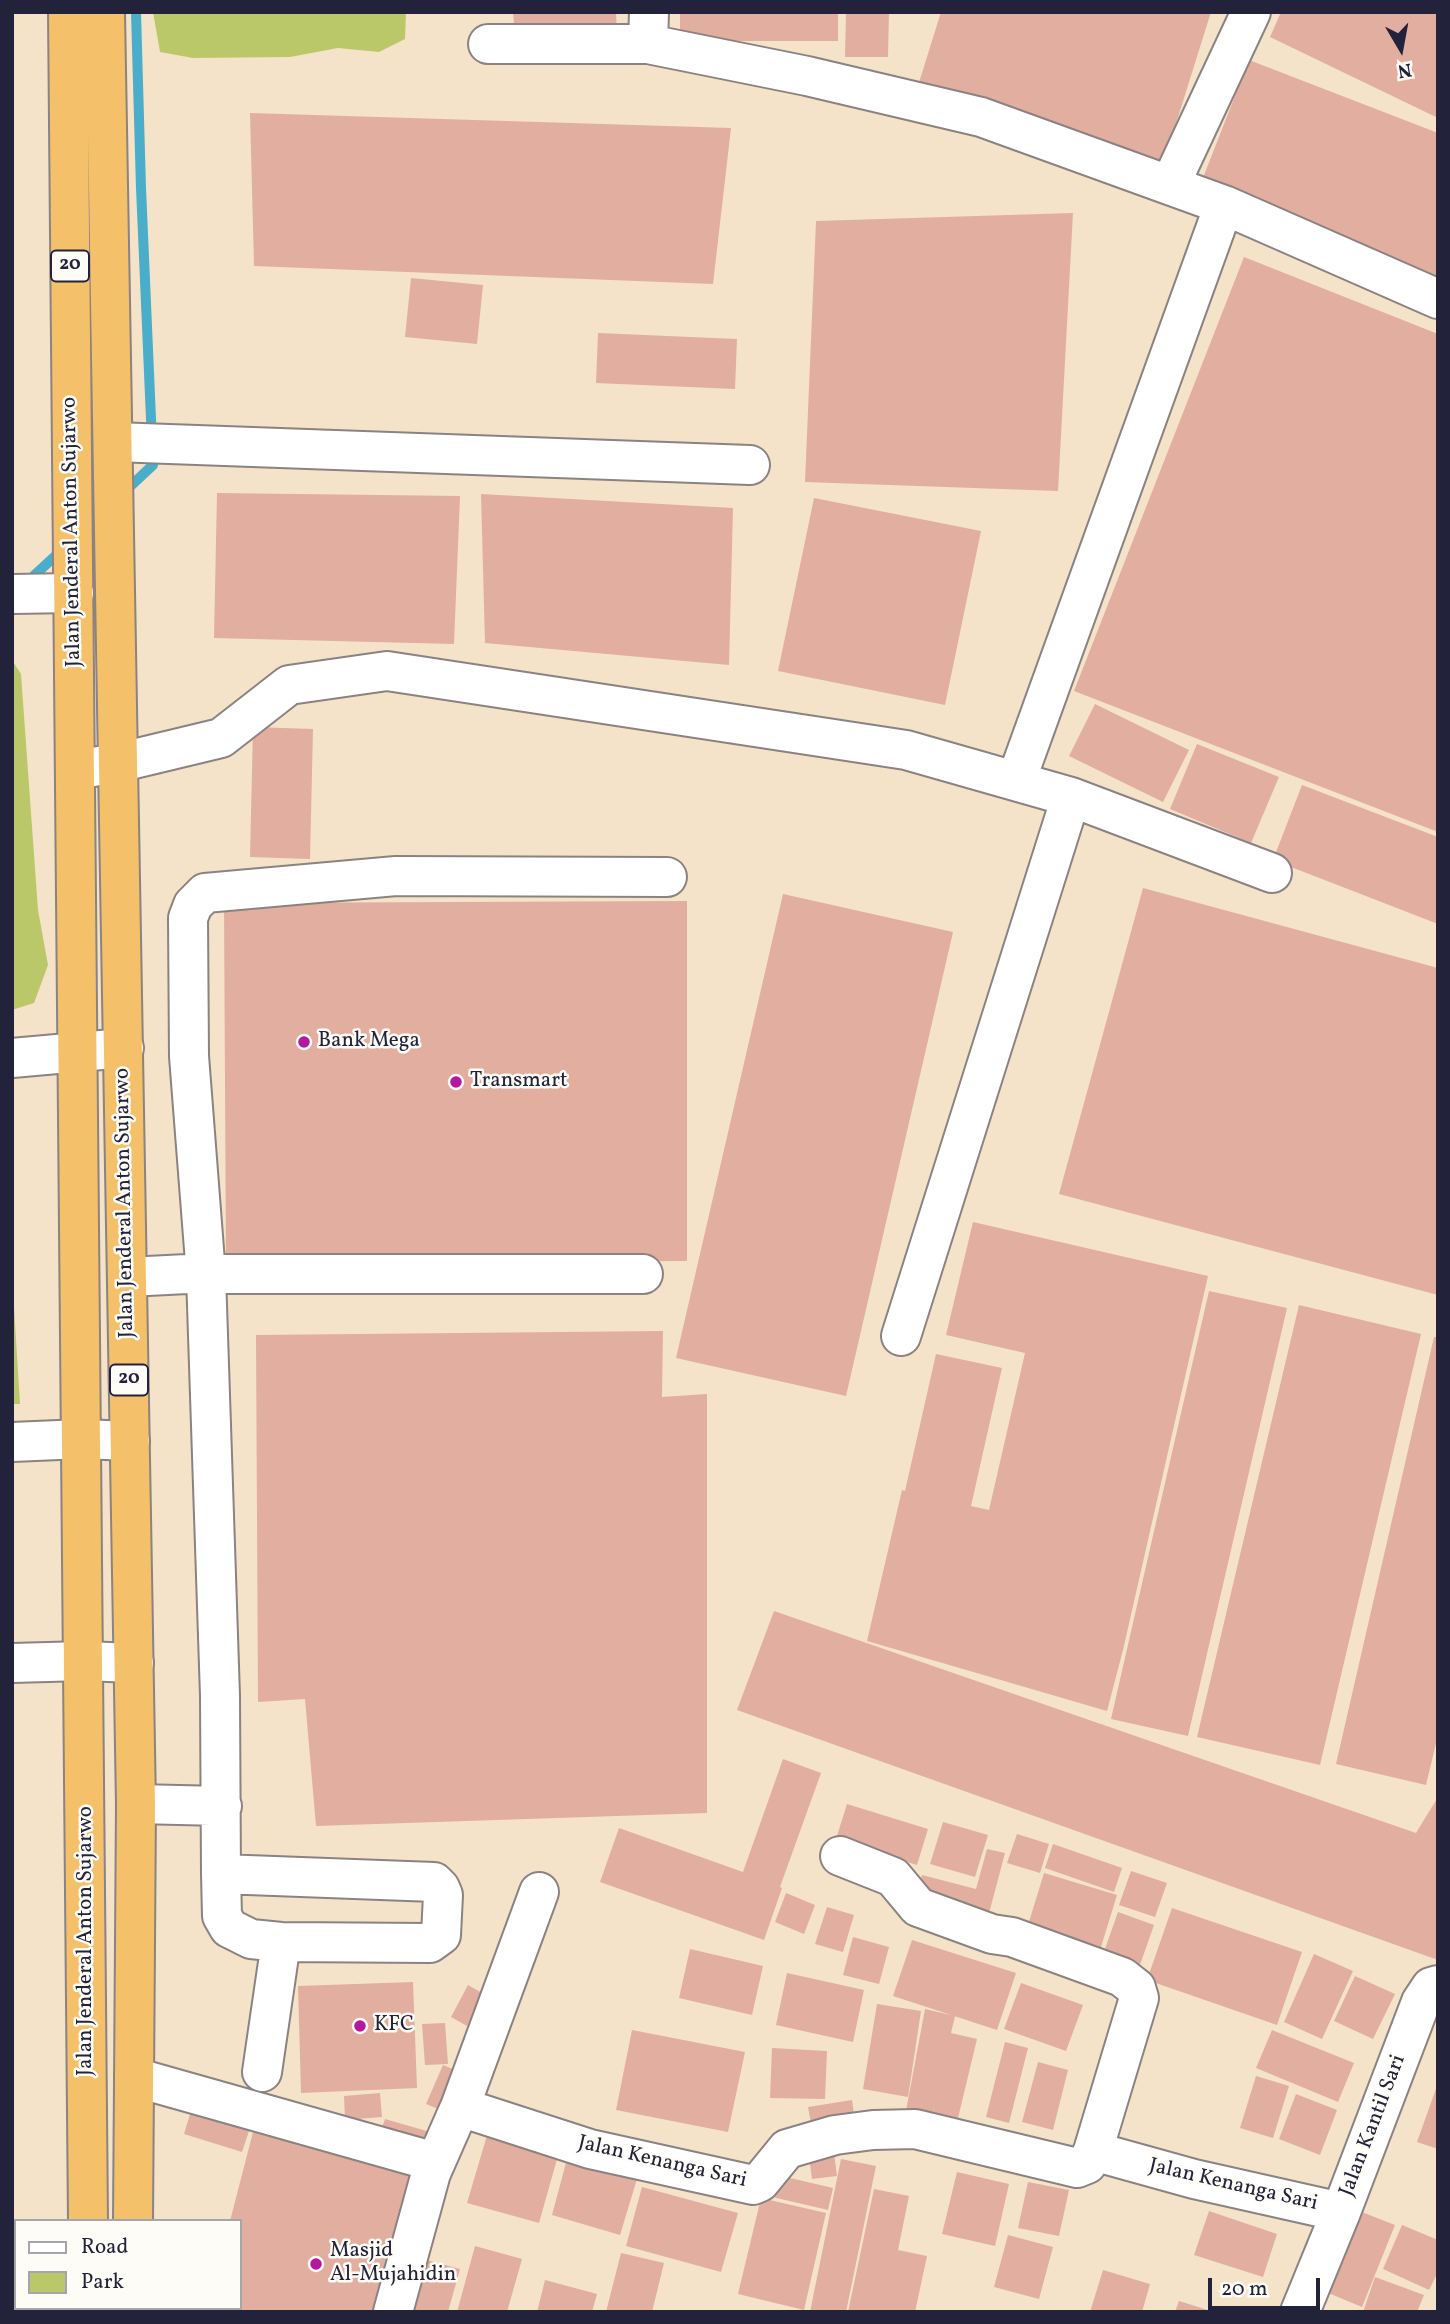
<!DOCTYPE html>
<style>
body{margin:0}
#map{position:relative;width:1450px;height:2324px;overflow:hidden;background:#f4e3c8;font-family:Vollkorn,serif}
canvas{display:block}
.frame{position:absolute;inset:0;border:14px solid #22223b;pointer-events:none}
.legend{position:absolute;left:14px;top:2219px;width:228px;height:91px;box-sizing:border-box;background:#fdfcf7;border:2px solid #a5a5ac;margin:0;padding:9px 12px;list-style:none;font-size:21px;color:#22223b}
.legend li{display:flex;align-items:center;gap:14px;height:35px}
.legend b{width:35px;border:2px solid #a5a5ac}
.north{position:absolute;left:1366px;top:14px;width:70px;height:70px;-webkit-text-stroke:5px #fdfcf7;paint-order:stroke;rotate:170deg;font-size:19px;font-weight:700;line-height:28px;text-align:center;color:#22223b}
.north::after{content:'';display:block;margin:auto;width:24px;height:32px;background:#22223b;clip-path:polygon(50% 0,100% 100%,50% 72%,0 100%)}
.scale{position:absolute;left:1208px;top:2278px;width:112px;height:32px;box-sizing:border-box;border:4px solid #22223b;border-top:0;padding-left:9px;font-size:21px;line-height:24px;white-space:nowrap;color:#22223b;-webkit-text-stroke:5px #fdfcf7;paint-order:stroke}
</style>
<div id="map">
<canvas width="1450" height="2324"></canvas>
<div class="frame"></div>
<ul class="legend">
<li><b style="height:9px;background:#fff"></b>Road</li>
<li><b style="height:19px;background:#bbc86a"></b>Park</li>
</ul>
<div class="north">N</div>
<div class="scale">20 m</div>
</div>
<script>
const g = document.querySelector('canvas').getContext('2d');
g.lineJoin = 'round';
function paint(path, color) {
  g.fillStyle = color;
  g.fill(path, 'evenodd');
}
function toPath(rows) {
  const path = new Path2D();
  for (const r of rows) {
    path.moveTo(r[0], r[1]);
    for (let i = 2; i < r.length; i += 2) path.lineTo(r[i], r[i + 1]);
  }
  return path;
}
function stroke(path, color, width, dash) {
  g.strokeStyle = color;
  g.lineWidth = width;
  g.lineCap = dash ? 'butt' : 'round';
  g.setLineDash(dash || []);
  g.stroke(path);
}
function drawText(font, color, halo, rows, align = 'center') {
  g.font = font + ' Vollkorn,serif';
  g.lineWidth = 5;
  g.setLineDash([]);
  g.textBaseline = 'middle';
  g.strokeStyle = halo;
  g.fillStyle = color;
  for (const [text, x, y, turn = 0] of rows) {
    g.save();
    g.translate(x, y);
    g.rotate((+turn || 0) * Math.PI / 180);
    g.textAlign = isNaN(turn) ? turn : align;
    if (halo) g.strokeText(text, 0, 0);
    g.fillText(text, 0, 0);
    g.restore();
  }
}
const green = toPath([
 [153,12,406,12,405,39,379,52,338,48,290,57,193,58,160,52],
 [12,660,21,674,38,910,48,965,34,1003,12,1010],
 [12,1274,20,1404,12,1404]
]);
const stream = toPath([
 [122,494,153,465,141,188,136,12],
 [27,582,64,548]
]);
const building = toPath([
 [513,12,616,12,617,34,515,38],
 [680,12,838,12,838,41,680,41],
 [846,12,889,12,888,57,845,57],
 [941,12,1211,12,1163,165,917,89],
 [1281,12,1438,12,1438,118,1270,37],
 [1249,60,1438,133,1438,282,1199,188],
 [250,113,731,128,713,284,254,266],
 [1073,213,1058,491,805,482,816,221],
 [1244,257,1438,334,1438,832,1074,691],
 [411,278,483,285,477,344,405,337],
 [598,333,737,339,735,389,596,383],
 [217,493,460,496,454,644,214,638],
 [481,494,733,508,729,665,485,643],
 [814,498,981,531,945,705,778,671],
 [1095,704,1189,750,1163,802,1069,756],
 [253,727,313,729,310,859,250,857],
 [1197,744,1279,777,1251,843,1170,809],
 [1302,785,1438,837,1438,924,1273,860],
 [1143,888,1438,968,1438,1295,1059,1194],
 [783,894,953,932,846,1396,676,1358],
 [687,901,687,1261,226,1263,224,903],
 [973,1222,1208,1276,1123,1650,1107,1711,867,1641,902,1490,905,1491,936,1354,1002,1368,971,1506,989,1510,1025,1353,946,1335],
 [1209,1291,1287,1308,1188,1736,1111,1719],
 [1299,1305,1421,1334,1320,1765,1197,1737],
 [663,1331,662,1397,707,1394,707,1813,316,1826,305,1699,258,1702,256,1335],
 [1434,1337,1438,1337,1438,1735,1426,1785,1336,1764],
 [774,1611,1416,1833,1438,1797,1438,1960,737,1710],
 [783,1759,821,1773,780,1887,782,1888,764,1940,600,1882,619,1828,743,1872],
 [847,1804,928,1829,917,1865,836,1839],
 [943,1822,988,1835,975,1877,930,1864],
 [1017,1834,1049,1844,1040,1873,1007,1863],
 [1053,1844,1122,1868,1114,1892,1045,1868],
 [987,1849,1005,1853,988,1917,916,1898,922,1875,976,1889],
 [1131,1871,1167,1883,1155,1917,1119,1905],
 [1044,1873,1117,1895,1097,1960,1024,1938],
 [786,1893,815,1905,804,1934,775,1922],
 [827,1907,854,1915,843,1952,815,1944],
 [1172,1908,1302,1952,1277,2025,1147,1980],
 [1118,1912,1154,1925,1135,1979,1099,1966],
 [853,1937,889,1947,879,1984,843,1975],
 [912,1940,1016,1973,997,2030,893,1996],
 [690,1949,763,1966,752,2015,679,1998],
 [1314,1954,1353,1971,1322,2039,1284,2022],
 [787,1973,864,1990,853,2042,776,2025],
 [1355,1976,1395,1994,1373,2039,1334,2021],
 [413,1982,417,2088,301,2093,298,1986],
 [1021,1983,1083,2005,1066,2051,1004,2029],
 [468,1985,484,1994,467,2026,451,2017],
 [877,2004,921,2011,908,2097,863,2089],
 [925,2009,955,2016,951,2033,977,2039,958,2118,933,2112,935,2101,932,2116,906,2111],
 [445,2023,448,2064,425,2065,422,2024],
 [632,2030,745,2052,728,2132,616,2110],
 [1272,2030,1354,2063,1338,2102,1256,2068],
 [1005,2042,1028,2048,1009,2123,986,2117],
 [772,2048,827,2051,825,2099,770,2098],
 [1038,2062,1068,2070,1053,2130,1022,2122],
 [443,2065,460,2072,443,2111,426,2104],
 [1256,2076,1289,2086,1273,2138,1240,2128],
 [1438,2083,1438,2149,1417,2142],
 [380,2093,382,2117,345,2120,344,2096],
 [1296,2094,1337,2110,1320,2155,1279,2139],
 [852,2100,855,2122,812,2129,808,2107],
 [191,2111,250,2128,242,2152,184,2134],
 [385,2119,437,2134,430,2154,378,2139],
 [253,2132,416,2173,379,2312,221,2312,211,2309,240,2308,240,2221,230,2221],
 [488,2132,559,2152,539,2223,467,2203],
 [834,2153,837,2176,812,2179,809,2156],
 [567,2159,637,2179,620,2235,552,2215],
 [841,2159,876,2166,846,2312,810,2312],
 [957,2172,1009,2184,995,2246,942,2234],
 [773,2174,833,2188,828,2210,768,2196],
 [1028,2182,1069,2190,1059,2236,1018,2228],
 [642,2187,738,2213,721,2272,626,2246],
 [874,2189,909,2196,898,2250,927,2256,915,2312,848,2312],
 [761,2198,826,2213,804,2310,738,2294],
 [1354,2209,1395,2225,1362,2307,1321,2290],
 [1209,2211,1277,2234,1263,2277,1194,2255],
 [1402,2225,1438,2240,1438,2272,1429,2290,1383,2269],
 [1008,2235,1053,2247,1039,2299,994,2287],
 [475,2246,522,2259,507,2312,457,2312],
 [621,2253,664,2263,652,2312,606,2312],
 [412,2256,460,2269,448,2312,397,2312],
 [1103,2270,1150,2284,1142,2312,1090,2312],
 [1375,2277,1424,2295,1417,2312,1363,2312],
 [545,2280,597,2294,592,2312,537,2312],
 [1179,2301,1211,2311,1211,2312,1175,2312]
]);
const minor = toPath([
 [649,12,648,44,807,76,981,117,1224,205,1438,299],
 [488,44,648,44],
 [1170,185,1251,12],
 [114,442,750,465],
 [12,594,74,593],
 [75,770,117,763,221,738,289,685,387,671,906,750,1071,797,1272,873],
 [1016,781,1224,205],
 [12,1058,124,1048],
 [128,1277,187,1274,643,1274],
 [901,1336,1071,797],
 [12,1442,82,1439,130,1441],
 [12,1663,84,1661,134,1663],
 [136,1804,222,1806],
 [840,1856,893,1877,918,1907,992,1934,1012,1937,1122,1977,1136,1988,1139,1998,1093,2151],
 [221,1874,434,1882,440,1888,443,1895,441,1935,430,1943,281,1942,251,1939,229,1928,222,1916,221,1874,220,1696,206,1275,189,1056,188,918,193,905,205,893,396,876,667,877],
 [262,2072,281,1942],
 [134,2077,435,2162],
 [460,2107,539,1892],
 [153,2308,165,2312],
 [393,2312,431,2173,460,2107,590,2149,753,2185,760,2182,787,2149,835,2135,873,2130,915,2129,1077,2168,1087,2164,1093,2151,1194,2179,1341,2212],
 [1300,2312,1341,2212,1421,2002,1431,1987,1438,1985]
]);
const highway = toPath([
 [68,12,88,2221],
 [105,12,136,1804,133,2221],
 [89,2312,89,2308],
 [132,2312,132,2308]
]);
const markers = [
 [304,1042,7,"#b5179e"],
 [456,1082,7,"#b5179e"],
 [360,2026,7,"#b5179e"],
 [316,2264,7,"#b5179e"]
];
const shields = [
 [70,266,38],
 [129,1380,38]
];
const shieldNames = [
 ["20",70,266],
 ["20",129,1380]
];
const streetNames = [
 ["Jalan Jenderal Anton Sujarwo",73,532,-91],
 ["Jalan Jenderal Anton Sujarwo",126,1203,-91],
 ["Jalan Jenderal Anton Sujarwo",87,1941,-90],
 ["Jalan Kantil Sari",1374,2126,-69],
 ["Jalan Kenanga Sari",662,2163,13],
 ["Jalan Kenanga Sari",1233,2186,13]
];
const poiNames = [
 ["Bank Mega",318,1042],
 ["Transmart",470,1082],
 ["KFC",374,2026],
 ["Masjid",330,2252],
 ["Al-Mujahidin",330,2276]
];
paint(green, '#bbc86a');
stroke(stream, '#4aadc9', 10);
paint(building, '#e2aea0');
stroke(minor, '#8b8282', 42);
stroke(highway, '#8b8282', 42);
stroke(minor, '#fff', 38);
stroke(highway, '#f4c16a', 38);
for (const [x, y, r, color] of markers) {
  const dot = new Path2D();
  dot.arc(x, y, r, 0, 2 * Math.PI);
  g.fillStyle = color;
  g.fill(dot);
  stroke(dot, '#fdfcf7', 2.5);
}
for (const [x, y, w] of shields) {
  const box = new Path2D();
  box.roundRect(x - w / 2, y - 15.5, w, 31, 5);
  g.fillStyle = '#fdfcf7';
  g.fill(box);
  stroke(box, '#22223b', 2);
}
drawText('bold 19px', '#22223b', null, shieldNames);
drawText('21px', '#22223b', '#fdfcf7', streetNames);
drawText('21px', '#22223b', '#fdfcf7', poiNames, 'left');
</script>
